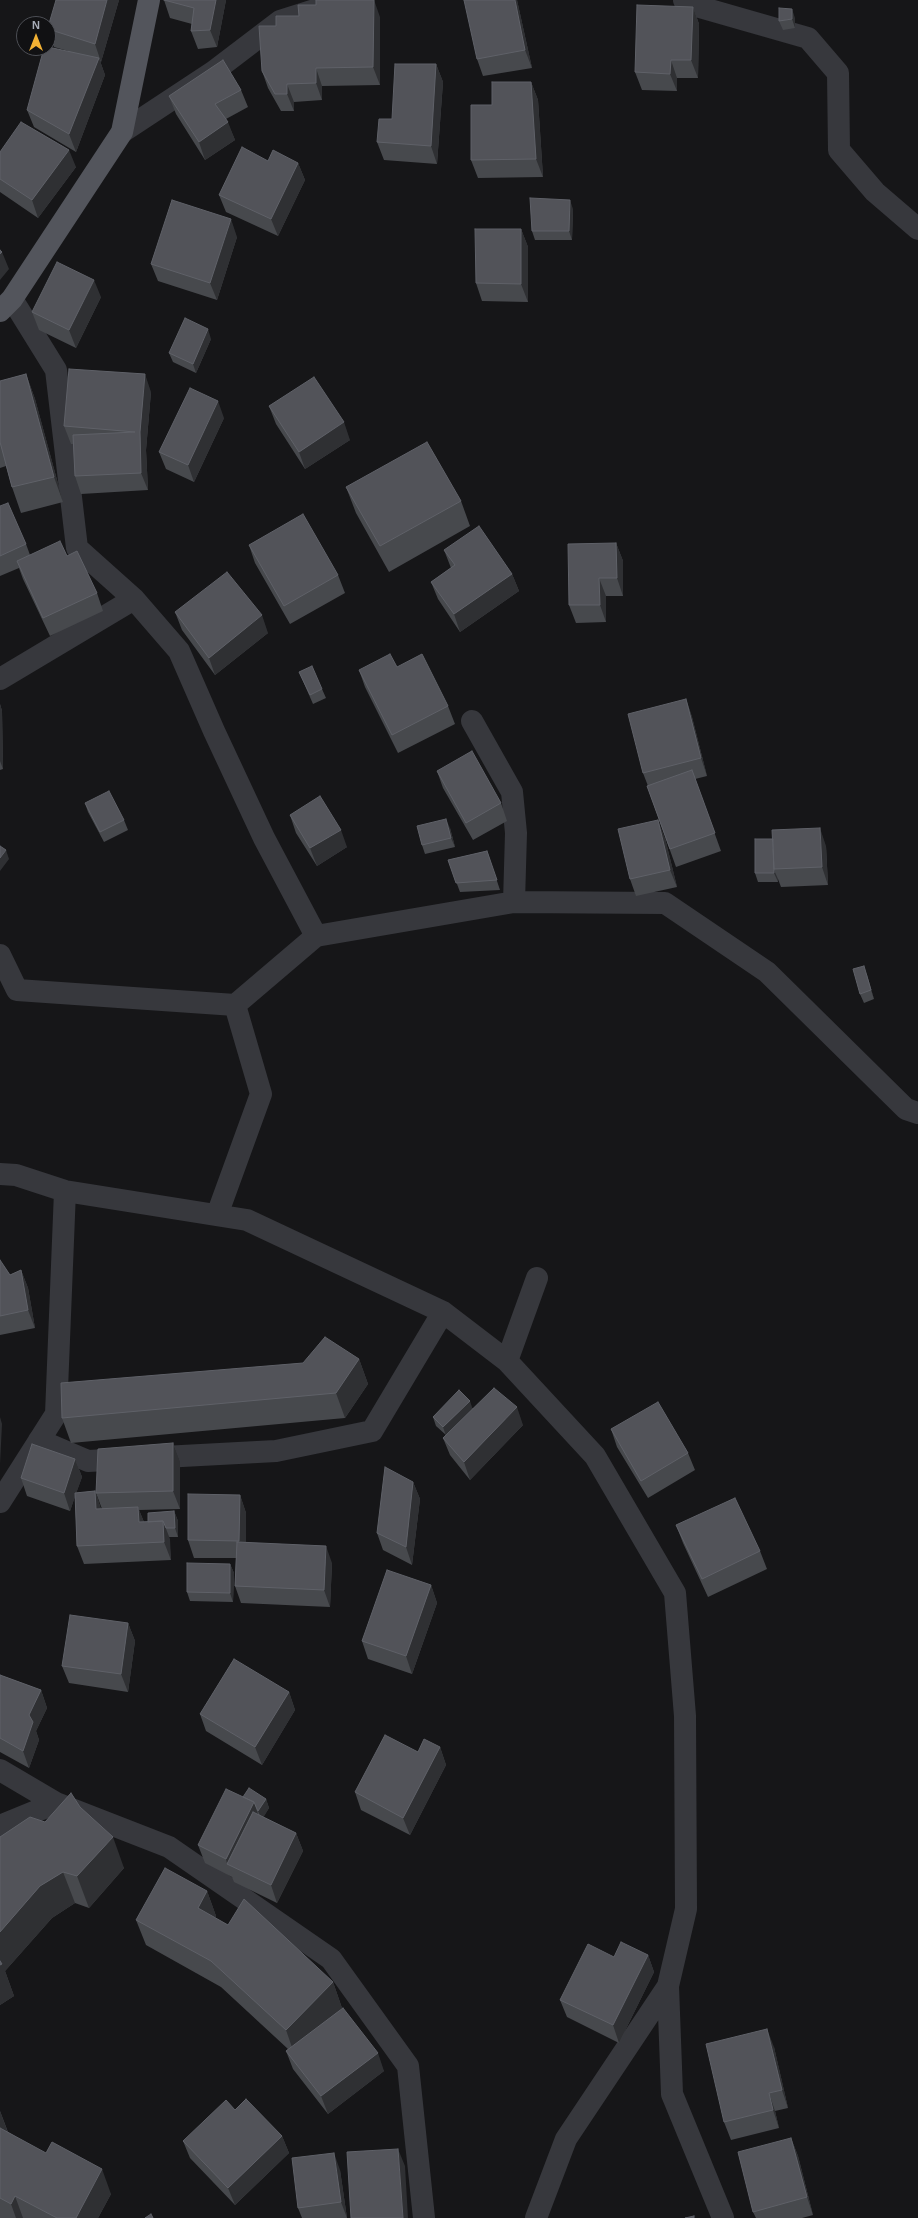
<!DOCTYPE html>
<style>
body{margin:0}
#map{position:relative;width:918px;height:2218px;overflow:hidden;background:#161618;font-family:Arial,sans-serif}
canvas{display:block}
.north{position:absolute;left:16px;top:16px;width:40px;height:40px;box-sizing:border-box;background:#111113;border:1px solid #4d4f55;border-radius:50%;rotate:0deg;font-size:11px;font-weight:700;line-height:16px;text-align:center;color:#a8adb8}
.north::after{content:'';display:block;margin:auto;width:14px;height:18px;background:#f2b134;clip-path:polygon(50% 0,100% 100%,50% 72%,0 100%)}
</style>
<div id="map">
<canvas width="918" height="2218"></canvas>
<div class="north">N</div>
</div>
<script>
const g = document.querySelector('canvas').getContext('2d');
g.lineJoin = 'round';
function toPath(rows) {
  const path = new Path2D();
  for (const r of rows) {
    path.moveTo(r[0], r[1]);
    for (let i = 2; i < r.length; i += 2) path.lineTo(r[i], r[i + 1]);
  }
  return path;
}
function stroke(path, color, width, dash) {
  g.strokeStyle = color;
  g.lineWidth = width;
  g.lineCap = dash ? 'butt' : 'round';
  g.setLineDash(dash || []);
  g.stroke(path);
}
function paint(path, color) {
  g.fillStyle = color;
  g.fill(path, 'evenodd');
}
const minor = toPath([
 [684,0,696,6,808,38,838,73,839,150,875,192,918,229],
 [122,132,213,72,280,21,346,0],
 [12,299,56,370,77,548,134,599,179,651,214,731,264,838,316,936,514,902,665,903,767,972,906,1109,918,1113],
 [0,679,134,599],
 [472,721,512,792,516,833,514,902],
 [0,955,17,990,235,1005,261,1094,217,1215],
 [235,1005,316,936],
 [0,1174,16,1175,65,1191,247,1220,443,1312,507,1361,595,1456,675,1593,685,1716,686,1909,668,1986,566,2139,536,2218],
 [507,1361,537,1278],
 [39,1440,88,1461,276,1451,372,1431,443,1312],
 [0,1502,56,1414,65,1191],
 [0,1770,56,1803],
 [0,1826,56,1803,169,1847,331,1959,408,2066,424,2218],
 [668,1986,672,2094,723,2218]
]);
const major = toPath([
 [0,311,12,299,122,132,149,0]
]);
const wall = toPath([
 [119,0,101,62,100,61,105,75,76,152,34,127,27,110,68,51,54,47,48,31,48,27],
 [164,0,226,0,217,47,198,49,191,31,192,24,170,18],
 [517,0,532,68,483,76,477,59],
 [693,7,699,24,698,78,677,78,677,91,642,90,635,72],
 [299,16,380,17,380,85,322,86,322,100,294,102,294,111,281,111,268,88,262,71,276,26],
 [795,18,795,28,783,30,779,21],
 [436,64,443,82,437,164,384,160,377,142,392,119],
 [531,82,538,100,543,177,478,178,471,160],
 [241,90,248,107,226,119,235,140,205,160,176,114,169,96],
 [0,152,76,167,38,218,0,192],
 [268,161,298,163,305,180,278,236,226,212,219,195],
 [573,209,572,240,535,240,532,231],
 [521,229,528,247,528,302,482,301,476,283],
 [237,237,217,300,158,281,151,264],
 [101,297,76,348,39,330,32,312],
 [211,339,196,373,173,362,169,353],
 [26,374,35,399,63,502,21,513,12,487,6,466,0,468,0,381],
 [151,392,146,450,148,490,81,494,75,476,73,444,71,444,64,426],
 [269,406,350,440,305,469,276,424],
 [224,418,194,482,166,469,159,452],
 [346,487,461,501,470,526,389,572,356,513],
 [0,506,26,544,30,555,67,556,97,593,103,611,50,636,23,579,19,568,0,576],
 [616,543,623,561,623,596,606,596,606,622,576,623,569,605],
 [249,545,338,575,345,593,290,624,255,563],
 [444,550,512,574,519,591,460,632,438,599,431,582,451,568],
 [175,612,268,633,215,675,182,630],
 [397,667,448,706,455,724,398,753,365,687,359,670],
 [299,672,322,689,326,698,313,704,303,681],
 [686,699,692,717,707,776,695,779,721,851,676,867,647,786,648,786,643,773],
 [0,704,2,711,3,769,0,770],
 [437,771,501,803,507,821,473,840,443,788],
 [85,803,124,820,128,830,104,842,88,812],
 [290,815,347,847,317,866,296,833],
 [450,828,455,847,425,854,422,845],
 [665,838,677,887,636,896,630,879],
 [826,846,828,885,781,887,778,879,778,882,758,882,755,873],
 [487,851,500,890,460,892,448,860],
 [867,975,874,999,864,1003,860,994],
 [0,1260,10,1275,21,1270,28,1288,35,1328,0,1335],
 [359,1359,368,1384,345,1418,71,1443,62,1418],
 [473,1408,523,1425,470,1480,450,1455,443,1438,446,1435,436,1426,433,1417],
 [611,1429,688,1453,695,1470,648,1498,617,1447],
 [173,1443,180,1461,180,1509,139,1510,144,1522,148,1522,174,1511,178,1521,178,1537,169,1537,171,1560,84,1564,77,1546,75,1496,70,1511,27,1496,21,1478,75,1459,82,1477,76,1493,95,1491,101,1509,102,1509,96,1493],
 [413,1482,420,1499,412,1565,383,1550,377,1533],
 [240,1495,246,1513,246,1542,332,1563,330,1607,241,1603,235,1586,236,1558,194,1558,188,1540],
 [676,1525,760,1551,767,1569,708,1597,683,1543],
 [230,1564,234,1573,233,1602,190,1601,187,1592],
 [431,1585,437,1603,412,1674,368,1659,362,1641],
 [128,1623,135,1641,128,1692,69,1683,62,1666],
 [0,1675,41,1690,47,1708,36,1731,39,1740,29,1768,0,1752],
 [289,1692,295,1710,262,1765,206,1731,200,1714],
 [440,1747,446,1765,410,1835,361,1810,355,1792,418,1752],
 [243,1797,266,1799,269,1808,263,1817,296,1833,303,1851,277,1903,234,1882,232,1877,205,1863,198,1845],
 [80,1807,124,1868,89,1908,75,1903,52,1918,5,1971,14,1996,0,2005,0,1837,45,1822],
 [207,1891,216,1916,215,1918,333,1982,342,2008,339,2010,384,2071,328,2114,293,2069,286,2051,288,2049,221,1987,146,1945,136,1920],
 [648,1955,654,1972,619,2043,567,2017,560,2000,614,1957],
 [774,2047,788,2108,775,2111,779,2128,731,2140,724,2122],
 [0,2111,8,2132,111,2194,98,2218,0,2218],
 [282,2136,289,2153,235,2205,190,2158,183,2141],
 [791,2138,798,2156,813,2215,802,2218,756,2218,753,2212],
 [340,2170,347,2218,302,2218,298,2208]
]);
const shadedWall = toPath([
 [107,0,119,0,101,62,95,44],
 [216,0,226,0,217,47,210,30],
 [374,0,380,17,380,85,373,67],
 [515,0,517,0,532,68,525,50],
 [693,7,699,24,698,78,691,60],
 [792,9,795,18,795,28,792,19],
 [99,58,105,75,76,152,69,134],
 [671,60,677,78,677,91,670,74],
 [436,64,443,82,437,164,431,146],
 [316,68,322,86,322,100,316,83],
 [531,82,538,100,543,177,536,159],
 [287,84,294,102,294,111,287,94],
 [228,122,235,140,205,160,199,142],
 [69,150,76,167,38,218,32,200],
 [298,163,305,180,278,236,271,219],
 [570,200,573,209,572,240,569,231],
 [231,219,237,237,217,300,210,283],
 [521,229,528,247,528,302,521,284],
 [2,252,9,269,0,280,0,254],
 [94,280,101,297,76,348,69,330],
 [208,329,211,339,196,373,193,364],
 [26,374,35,399,63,502,54,477],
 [145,374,151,392,146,450,148,490,141,473,140,432],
 [218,401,224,418,194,482,188,465],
 [344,422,350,440,305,469,299,452],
 [616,543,623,561,623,596,617,578],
 [512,574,519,591,460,632,454,614],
 [599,578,606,596,606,622,600,605],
 [262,615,268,633,215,675,209,658],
 [686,699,692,717,707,776,701,758],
 [0,704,2,711,3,769,0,761],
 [446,819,450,828,455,847,451,838],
 [658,820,665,838,677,887,670,870],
 [820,828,826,846,828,885,822,867],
 [341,830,347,847,317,866,310,848],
 [6,850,9,859,0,871,0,858],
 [774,870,778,879,778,882,774,873],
 [864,966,867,975,874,999,871,990],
 [21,1270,28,1288,35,1328,28,1310],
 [359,1359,368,1384,345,1418,336,1393],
 [470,1401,473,1410,446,1436,443,1427],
 [517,1407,523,1425,470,1480,464,1462],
 [0,1417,2,1424,0,1464],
 [173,1443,180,1461,180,1509,173,1491],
 [75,1459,82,1477,70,1511,64,1493],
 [413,1482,420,1499,412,1565,406,1547],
 [95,1491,101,1509,96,1509],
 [240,1495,246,1513,246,1558,239,1541],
 [138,1507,145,1525,139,1522],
 [174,1511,178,1521,178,1537,175,1528],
 [163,1521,170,1539,171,1560,164,1542],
 [326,1546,332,1563,330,1607,324,1590],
 [230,1564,234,1573,233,1602,230,1593],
 [431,1585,437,1603,412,1674,406,1656],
 [128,1623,135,1641,128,1692,121,1674],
 [41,1690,47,1708,36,1731,39,1740,29,1768,23,1751,29,1715],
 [289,1692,295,1710,262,1765,255,1747],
 [440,1747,446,1765,410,1835,403,1818],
 [266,1799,269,1808,262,1820,258,1811],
 [254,1802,260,1820,227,1864,226,1859],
 [296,1833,303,1851,277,1903,271,1885],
 [113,1837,124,1868,89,1908,77,1876],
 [63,1872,75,1903,52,1918,5,1971,14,1996,0,2005,0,1932,40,1886],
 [207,1891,216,1916,207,1933,198,1908],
 [648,1955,654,1972,619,2043,613,2025],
 [333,1982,342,2008,295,2056,286,2030],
 [767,2029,774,2047,788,2108,782,2090],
 [378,2053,384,2071,328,2114,321,2096],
 [769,2093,775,2111,779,2128,773,2110],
 [0,2111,8,2133,0,2148],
 [282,2136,289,2153,235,2205,228,2188],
 [791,2138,798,2156,813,2215,807,2197],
 [398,2149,405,2166,408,2218,403,2218],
 [334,2153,340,2170,347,2218,341,2202],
 [102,2169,111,2194,98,2218,76,2218],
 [15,2196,23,2218,16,2218,11,2204]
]);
const building = toPath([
 [56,0,107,0,95,44,48,29,48,27,56,0],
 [164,0,216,0,210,30,191,31,194,8,164,0],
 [316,0,374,0,373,67,316,68,316,83,287,84,287,94,275,94,262,71,259,26,276,26,276,16,299,16,298,5,316,5,316,0],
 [464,0,515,0,525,50,477,59,464,0],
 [637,5,693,7,691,60,671,60,670,74,635,72,637,5],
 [779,8,792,9,792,19,779,21,779,8],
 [48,47,99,58,69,134,27,110,44,48,48,48,48,47],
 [223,60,241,90,215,104,228,122,199,142,169,96,223,60],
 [395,64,436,64,431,146,377,142,379,119,392,119,395,64],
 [492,82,531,82,536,159,471,160,471,105,492,105,492,82],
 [21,122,69,150,32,200,0,179,0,152,21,122],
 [242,147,268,161,273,150,298,163,271,219,219,195,242,147],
 [530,198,570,200,569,231,532,231,530,198],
 [172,200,231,219,210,283,151,264,172,200],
 [475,229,521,229,521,284,476,283,475,229],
 [0,250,2,252,0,254,0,250],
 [57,262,94,280,69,330,32,312,57,262],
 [185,318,208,329,193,364,169,353,185,318],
 [69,369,145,374,140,432,141,473,75,476,73,435,135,432,64,426,69,369],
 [26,374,54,477,12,487,0,442,0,381,26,374],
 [314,377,344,422,299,452,269,406,314,377],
 [190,388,218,401,188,465,159,452,190,388],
 [427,442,461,501,380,546,346,487,427,442],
 [8,503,26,544,0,556,0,506,8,503],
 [303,514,338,575,284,606,249,545,303,514],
 [479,526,512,574,454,614,431,582,455,565,444,550,479,526],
 [60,541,67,556,77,551,97,593,43,618,17,561,60,541],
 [616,543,617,578,599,578,600,605,569,605,568,544,616,543],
 [227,572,262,615,209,658,175,612,227,572],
 [390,654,397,667,422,654,448,706,392,735,359,670,390,654],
 [312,666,322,689,310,695,299,672,312,666],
 [686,699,701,758,643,773,628,714,686,699],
 [472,751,501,803,466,823,437,771,472,751],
 [692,770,715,833,670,849,647,786,692,770],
 [109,791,124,820,100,832,85,803,109,791],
 [320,796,341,830,310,848,290,815,320,796],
 [446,819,451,838,422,845,417,826,446,819],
 [658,820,670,870,630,879,618,829,658,820],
 [820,828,822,867,774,869,772,830,820,828],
 [755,839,773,839,774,873,755,873,755,839],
 [0,846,6,850,0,858,0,846],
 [487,851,497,880,456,883,448,860,487,851],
 [864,966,871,990,860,994,853,969,864,966],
 [0,1260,10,1275,21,1270,28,1310,0,1316,0,1260],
 [325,1337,359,1359,336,1393,62,1418,61,1383,303,1363,325,1337],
 [494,1388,517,1407,464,1462,443,1438,494,1388],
 [459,1390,470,1401,443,1427,433,1417,459,1390],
 [658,1402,688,1453,641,1481,611,1429,658,1402],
 [173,1443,173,1491,96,1493,98,1449,173,1443],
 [32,1444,75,1459,64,1493,21,1478,32,1444],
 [385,1467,413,1482,406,1547,377,1533,385,1467],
 [95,1491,96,1509,138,1507,139,1522,163,1521,164,1542,77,1546,75,1493,95,1491],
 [188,1494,240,1495,239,1541,188,1540,188,1494],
 [735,1498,760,1551,702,1579,676,1525,735,1498],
 [174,1511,175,1528,166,1528,163,1521,148,1522,148,1513,174,1511],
 [237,1542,326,1546,324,1590,235,1586,237,1542],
 [187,1563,230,1564,230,1593,187,1592,187,1563],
 [387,1570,431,1585,406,1656,362,1641,387,1570],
 [70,1615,128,1623,121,1674,62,1666,70,1615],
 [234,1659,289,1692,255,1747,200,1714,234,1659],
 [0,1675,41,1690,29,1715,33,1722,23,1751,0,1738,0,1675],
 [385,1735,418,1752,424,1739,440,1747,403,1818,355,1792,385,1735],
 [249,1788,266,1799,258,1811,257,1809,254,1802,243,1797,249,1788],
 [226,1789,254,1802,226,1859,198,1845,226,1789],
 [71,1793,80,1807,113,1837,77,1876,63,1872,40,1886,0,1932,0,1837,30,1817,45,1822,71,1793],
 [253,1812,296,1833,271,1885,227,1864,253,1812],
 [165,1868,207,1891,198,1908,228,1925,244,1899,333,1982,286,2030,211,1961,136,1920,165,1868],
 [621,1942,648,1955,613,2025,560,2000,588,1944,614,1957,621,1942],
 [0,1961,2,1964,0,1965,0,1961],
 [343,2008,378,2053,321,2096,286,2051,343,2008],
 [767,2029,782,2090,769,2093,773,2110,724,2122,706,2044,767,2029],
 [246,2099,282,2136,228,2188,183,2141,226,2100,235,2110,246,2099],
 [0,2128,46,2153,52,2142,102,2169,76,2218,57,2218,15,2196,11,2204,0,2198,0,2128],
 [791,2138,807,2197,753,2212,738,2152,791,2138],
 [398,2149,403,2218,351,2218,347,2152,398,2149],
 [334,2153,341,2202,298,2208,292,2158,334,2153],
 [151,2214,153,2218,145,2218,151,2214],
 [694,2216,694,2218,685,2218,694,2216]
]);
stroke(minor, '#37383d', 22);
stroke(major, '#53555c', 22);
paint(wall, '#47494d');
paint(shadedWall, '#2f3033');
paint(building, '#525359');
stroke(building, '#5f6168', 1);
</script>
